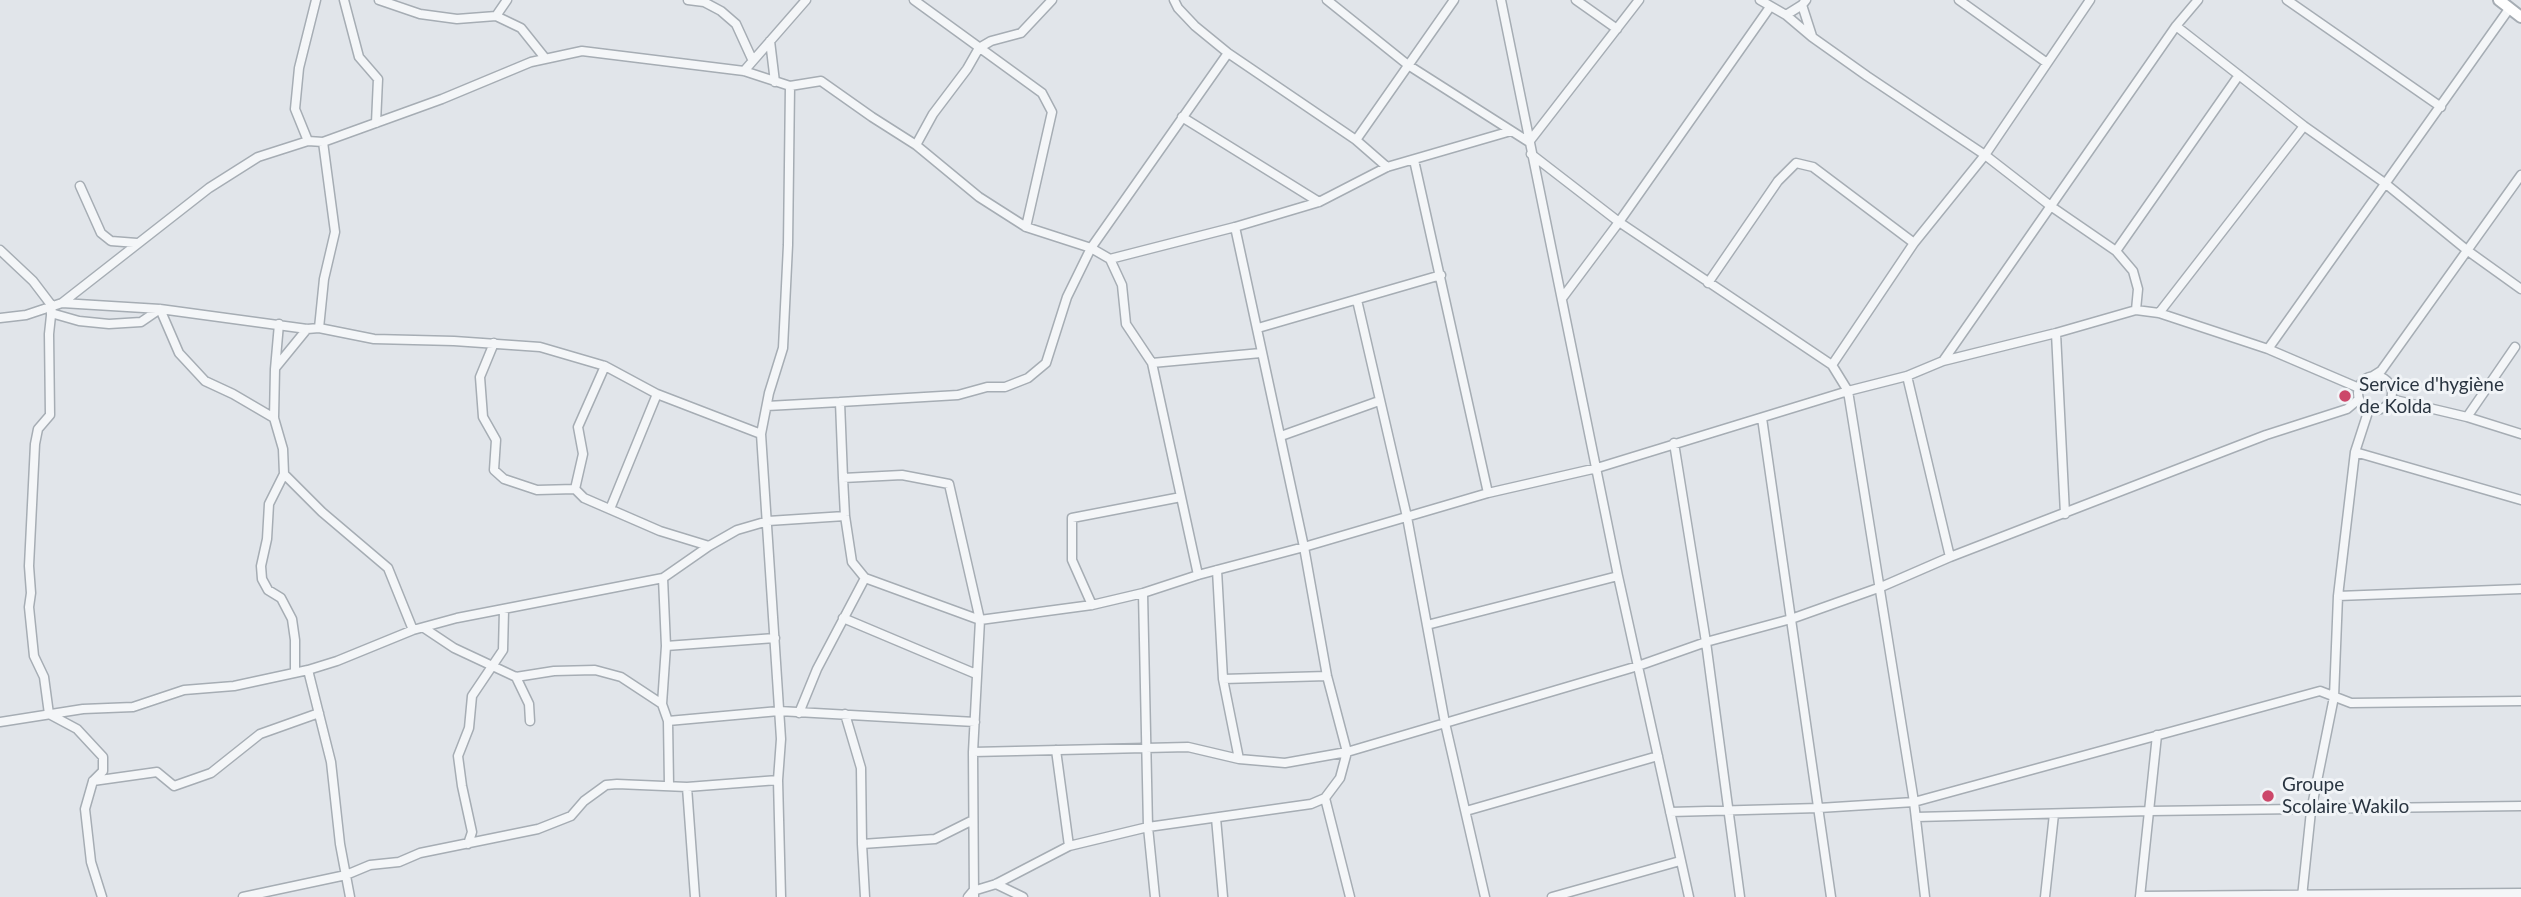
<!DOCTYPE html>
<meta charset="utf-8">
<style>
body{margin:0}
canvas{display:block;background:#e1e5ea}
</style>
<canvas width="2521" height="897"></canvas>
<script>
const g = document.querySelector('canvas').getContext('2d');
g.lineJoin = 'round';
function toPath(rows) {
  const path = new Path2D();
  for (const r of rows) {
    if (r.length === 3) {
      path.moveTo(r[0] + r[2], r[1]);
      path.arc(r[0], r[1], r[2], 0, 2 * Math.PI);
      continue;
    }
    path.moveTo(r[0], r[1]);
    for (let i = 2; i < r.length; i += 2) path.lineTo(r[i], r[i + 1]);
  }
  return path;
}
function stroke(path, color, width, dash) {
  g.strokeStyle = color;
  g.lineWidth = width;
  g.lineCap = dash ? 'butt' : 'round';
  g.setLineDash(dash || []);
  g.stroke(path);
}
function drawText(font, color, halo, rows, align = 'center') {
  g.font = font + ' Lato,sans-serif';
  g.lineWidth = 6;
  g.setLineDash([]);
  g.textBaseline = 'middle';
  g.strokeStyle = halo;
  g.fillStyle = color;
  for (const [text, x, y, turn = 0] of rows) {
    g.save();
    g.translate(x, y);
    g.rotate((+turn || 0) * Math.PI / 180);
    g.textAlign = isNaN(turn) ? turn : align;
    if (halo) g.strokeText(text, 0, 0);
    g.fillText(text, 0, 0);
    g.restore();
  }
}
const minor = toPath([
 [344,0,359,57,378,79,376,123],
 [379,0,420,14,457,19,496,16,521,28,545,58],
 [688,0,704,2,721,11,736,24,752,59],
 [914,0,1042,93,1052,112,1026,227],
 [1174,0,1178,8,1195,26,1228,53,1356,140,1387,167],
 [1327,0,1408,65,1529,142],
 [1501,0,1618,576,1689,897],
 [1576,0,1617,29],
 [1760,0,1786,15,1812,37,1867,76,1985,155,2052,207,2116,251,2133,271,2138,289,2136,310],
 [1959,0,2047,63],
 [2287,0,2441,107],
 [1802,5,1812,36],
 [1786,15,1802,5,1806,0],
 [496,16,507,0],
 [2176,26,2304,126,2386,184,2468,251,2521,289],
 [770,41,775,82],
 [744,71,806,0],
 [1182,117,1319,202],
 [1356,140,1454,0],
 [308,141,295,109,299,68,316,0],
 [1529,142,1639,0],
 [916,145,933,114,967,69,979,48,991,41,1021,33,1052,0],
 [1531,154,1619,222,1832,365,1848,391,1914,802,1925,897],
 [1414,160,1488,493],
 [80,186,101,233,111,241,137,243],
 [0,250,33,281,52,306,49,334,50,415,38,429,35,444,29,566,31,593,29,607,34,656,44,677,49,714],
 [2116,251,2239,75],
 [1110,259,1122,285,1126,324,1152,363,1198,575],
 [1708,283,1778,181,1796,163,1813,167,1914,243],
 [1563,297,1619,222,1770,7],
 [1357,300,1407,517,1445,723,1485,897],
 [62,303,209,188,258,157,308,141,323,142,442,99,531,62,582,51,744,71,790,86,821,81,872,117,916,145,979,197,1026,227,1091,248,1110,259,1235,227,1319,202,1387,167,1511,131],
 [51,313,79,321,109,324,141,322,160,309,179,353,205,381,233,394,274,418],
 [2159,313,2304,126],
 [0,318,26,315,62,303,160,309,307,329,319,328,374,339,454,341,540,347,605,366,657,394,761,434,781,739,778,780,781,897],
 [279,324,275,369,274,418,283,449,284,474,322,512,388,568,413,630],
 [319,328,324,279,335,232,323,142],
 [1258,328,1441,275],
 [2056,333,2065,514],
 [494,343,480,377,483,417,496,440,494,470,504,479,537,490,575,489],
 [2268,349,2509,9],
 [1943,361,2176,26,2198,0],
 [1152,363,1261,353],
 [1832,365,1914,243,1985,155,2090,0],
 [605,366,578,427,583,454,575,489,584,498,660,531,709,546],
 [276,367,307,329],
 [1907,376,1950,557],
 [2373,376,2381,371,2521,175],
 [2375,393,17],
 [2391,399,2467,417,2521,434],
 [767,406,840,402],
 [2467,417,2515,347],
 [1762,418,1831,897],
 [761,434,769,393,783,348,788,245,790,86],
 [1281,436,1379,401],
 [1674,443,1706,642,1740,897],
 [2355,452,2521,500],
 [284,474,269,504,267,539,261,566,262,579,268,590,281,598,292,619,295,640,295,672],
 [843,478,840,402,958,395,987,387,1005,387,1028,378,1046,363,1067,297,1091,248,1228,53],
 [610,509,657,394],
 [1217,570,1223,679,1239,759],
 [663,578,666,646,662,704,668,721,779,711,975,722],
 [1143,593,1148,827,1155,897],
 [2338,596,2521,589],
 [1092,605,1072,560,1072,518,1181,497],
 [843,618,976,674],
 [1427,625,1618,576],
 [424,628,454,648,516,677,554,671,595,670,621,677,662,704],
 [666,646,775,638],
 [308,670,331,762,340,844,350,897],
 [516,677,529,704,530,721],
 [1223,679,1327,676],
 [799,713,817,669,865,578],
 [49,714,77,729,103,757,103,771,93,781,85,809,91,862,102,897],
 [845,714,861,768,862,844,865,897],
 [668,721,669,785],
 [0,722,83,709,133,707,184,690,234,686,308,670,337,661,413,630,457,618,663,578,709,546,737,530,768,521,845,516],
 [1056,750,1069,846],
 [973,752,1188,747,1239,759,1285,763,1347,752,1638,666,1706,642,1791,619,1881,587,1950,557,2266,435,2347,409,2359,399],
 [93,781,157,772,174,786,211,773,260,734,319,713],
 [687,787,695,897],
 [1325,798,1350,897],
 [1466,811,1658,756],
 [1670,812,1819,808,1914,802,2320,691,2351,703,2521,701],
 [1916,817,2150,811,2521,806],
 [1216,818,1223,897],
 [468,844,472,832,462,786,458,756,469,728,472,696,503,650,504,610],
 [862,844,935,839,973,820],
 [996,884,1023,897],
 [2140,896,2521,893],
 [243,897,346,875,370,865,399,862,420,853,538,829,571,816,584,801,606,785,617,784,687,787,778,780],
 [968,897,973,891,996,884,1069,846,1148,827,1311,804,1325,798,1340,778,1347,752,1327,676,1304,547,1235,227],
 [974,897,973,752,980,620,949,484,902,475,843,478,845,516,852,562,865,578,980,620,1092,605,1143,593,1198,575,1304,547,1488,493,1597,468,1848,391,1907,376,1943,361,2056,333,2136,310,2159,313,2268,349,2359,388],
 [1552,897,1680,861],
 [2045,897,2054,814],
 [2140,897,2157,735],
 [2302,897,2311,811,2334,697,2338,596,2355,452,2369,409]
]);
const secondary = toPath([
 [2499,0,2521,17]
]);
const markers = [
 [2345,396,7,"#cc486a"],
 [2268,796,7,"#cc486a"]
];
const poiNames = [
 ["Service d'hygiène",2359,385],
 ["de Kolda",2359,407],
 ["Groupe",2282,785],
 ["Scolaire Wakilo",2282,807]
];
stroke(minor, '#a6adb4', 11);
stroke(secondary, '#a6adb4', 14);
stroke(minor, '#f4f6f8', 8);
stroke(secondary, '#fff', 10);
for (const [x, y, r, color] of markers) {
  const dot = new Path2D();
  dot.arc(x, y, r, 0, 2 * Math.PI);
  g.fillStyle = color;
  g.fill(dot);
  stroke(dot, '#f1f4f7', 2.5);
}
drawText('19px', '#2a3541', '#f1f4f7', poiNames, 'left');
</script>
